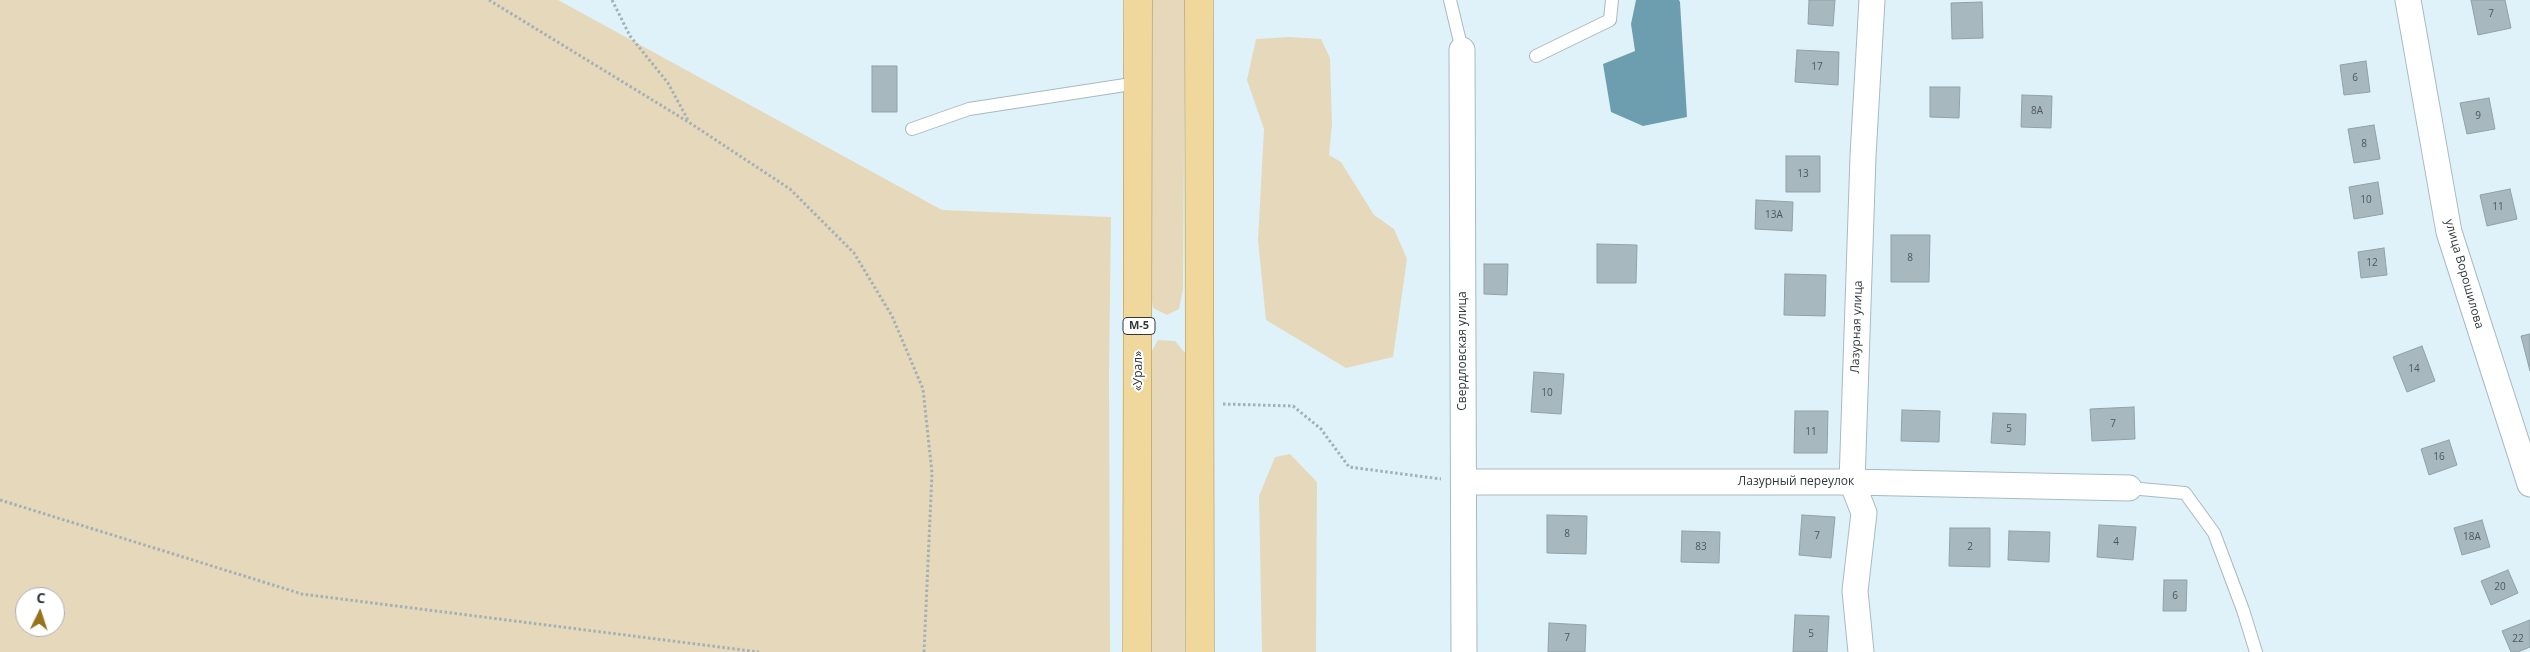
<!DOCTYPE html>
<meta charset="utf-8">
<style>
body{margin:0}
#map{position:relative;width:2530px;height:652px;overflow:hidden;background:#e0f2f9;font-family:"Open Sans",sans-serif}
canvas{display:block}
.north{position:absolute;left:15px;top:587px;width:50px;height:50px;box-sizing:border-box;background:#fff;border:1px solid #adafb1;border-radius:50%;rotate:4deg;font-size:14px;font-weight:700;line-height:20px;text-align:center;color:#31383b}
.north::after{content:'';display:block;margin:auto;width:18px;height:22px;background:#96741c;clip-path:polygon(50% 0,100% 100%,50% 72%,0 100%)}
</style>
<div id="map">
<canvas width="2530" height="652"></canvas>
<div class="north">С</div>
</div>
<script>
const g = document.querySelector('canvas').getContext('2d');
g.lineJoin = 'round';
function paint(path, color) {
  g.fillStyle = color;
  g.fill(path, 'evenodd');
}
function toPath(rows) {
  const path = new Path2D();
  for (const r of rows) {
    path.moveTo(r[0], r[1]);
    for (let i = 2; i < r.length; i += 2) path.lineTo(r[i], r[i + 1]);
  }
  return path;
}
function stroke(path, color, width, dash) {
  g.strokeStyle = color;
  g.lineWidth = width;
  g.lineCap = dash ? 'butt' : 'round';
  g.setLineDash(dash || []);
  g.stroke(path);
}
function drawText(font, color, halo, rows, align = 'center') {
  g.font = font + ' "Open Sans",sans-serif';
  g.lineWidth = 4;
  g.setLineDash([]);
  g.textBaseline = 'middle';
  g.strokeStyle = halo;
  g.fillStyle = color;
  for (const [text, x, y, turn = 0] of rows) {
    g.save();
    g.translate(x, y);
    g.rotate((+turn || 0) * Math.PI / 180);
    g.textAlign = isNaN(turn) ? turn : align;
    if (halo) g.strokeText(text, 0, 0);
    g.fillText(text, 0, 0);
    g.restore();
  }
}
const green = toPath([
 [0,0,558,0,942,210,1111,217,1109,374,1110,652,0,652],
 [25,597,55,597,55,627,25,627],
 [1151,0,1185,0,1183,289,1179,309,1167,315,1153,308,1150,286],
 [1289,37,1321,39,1330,58,1332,124,1329,155,1341,162,1374,215,1394,229,1407,259,1393,357,1346,368,1266,320,1258,240,1264,129,1247,80,1256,39],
 [1158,340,1175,341,1185,353,1185,652,1150,652,1150,354],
 [1290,454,1317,482,1316,652,1262,652,1259,496,1275,457]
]);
const water = toPath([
 [1636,0,1679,0,1680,2,1687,117,1643,126,1611,112,1603,64,1635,51,1631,24]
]);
const building = toPath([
 [1809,0,1835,0,1833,26,1808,24,1809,0],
 [2471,0,2505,0,2511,28,2478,35,2471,0],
 [1982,2,1983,38,1952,39,1951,3,1982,2],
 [1797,50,1839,52,1838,85,1795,82,1797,50],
 [2366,61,2370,92,2344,95,2340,65,2366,61],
 [872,66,897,66,897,112,872,112,872,66],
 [1930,87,1960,87,1959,118,1930,117,1930,87],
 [2022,95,2052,96,2051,128,2021,127,2022,95],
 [2489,98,2495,129,2467,134,2460,103,2489,98],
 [2374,125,2380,159,2354,163,2348,129,2374,125],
 [1786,156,1820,156,1820,192,1786,192,1786,156],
 [2378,182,2383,214,2354,219,2349,187,2378,182],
 [2510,189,2517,219,2487,226,2480,195,2510,189],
 [1756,200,1793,202,1792,231,1755,229,1756,200],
 [1891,235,1930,235,1929,282,1891,282,1891,235],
 [1597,244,1637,245,1636,283,1597,283,1597,244],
 [2384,248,2387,275,2361,278,2358,252,2384,248],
 [1484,264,1508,264,1507,295,1484,294,1484,264],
 [1785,274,1826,275,1825,316,1784,315,1785,274],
 [2530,334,2530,371,2521,336,2530,334],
 [2422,346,2435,381,2407,392,2393,357,2422,346],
 [1534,372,1564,374,1561,414,1531,412,1534,372],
 [2134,407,2135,439,2092,441,2090,409,2134,407],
 [1902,410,1940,411,1939,442,1901,441,1902,410],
 [1795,411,1828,411,1827,453,1794,453,1795,411],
 [1993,413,2026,414,2025,445,1991,443,1993,413],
 [2449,440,2457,465,2429,475,2421,449,2449,440],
 [1547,515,1587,516,1586,554,1547,553,1547,515],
 [1802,515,1835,517,1831,558,1799,555,1802,515],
 [2482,520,2490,547,2462,555,2454,528,2482,520],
 [2099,525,2136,527,2133,560,2097,557,2099,525],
 [1950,528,1990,528,1990,567,1949,566,1950,528],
 [1682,531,1720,532,1719,563,1681,562,1682,531],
 [2009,531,2050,532,2049,562,2008,560,2009,531],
 [2508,570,2518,593,2491,605,2481,581,2508,570],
 [2164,580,2187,580,2186,611,2163,611,2164,580],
 [1795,615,1829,616,1827,652,1793,652,1795,615],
 [2530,620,2530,647,2518,652,2511,652,2502,631,2530,620],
 [1549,623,1586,625,1585,652,1548,652,1549,623]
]);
const path = toPath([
 [489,0,690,123,790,189,854,253,892,316,923,389,932,473,924,652],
 [612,0,630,36,668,83,689,122],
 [1223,404,1293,406,1321,429,1349,467,1441,479],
 [0,500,302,594,759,652]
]);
const service = toPath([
 [1450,0,1462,50],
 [1536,56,1610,20,1612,0],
 [912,129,969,109,1138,83],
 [2129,488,2185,493,2214,533,2243,610,2256,652]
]);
const minor = toPath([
 [2408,0,2449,232,2530,484],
 [1462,50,1464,652],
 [1464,482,1852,482,2129,488],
 [1861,652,1855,591,1864,513,1852,482,1863,156,1872,0]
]);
const primary = toPath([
 [1199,0,1200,652],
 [1137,652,1138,0]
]);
const numberNames = [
 ["7",2491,14],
 ["17",1817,67],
 ["6",2355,78],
 ["8А",2037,111],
 ["9",2478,116],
 ["8",2364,144],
 ["13",1803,174],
 ["10",2366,200],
 ["11",2498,207],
 ["13А",1774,215],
 ["8",1910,258],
 ["12",2372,263],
 ["14",2414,369],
 ["10",1547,393],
 ["7",2113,424],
 ["5",2009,429],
 ["11",1811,432],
 ["16",2439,457],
 ["8",1567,534],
 ["7",1817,536],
 ["18А",2472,537],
 ["4",2116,542],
 ["83",1701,547],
 ["2",1970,547],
 ["20",2500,587],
 ["6",2175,596],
 ["5",1811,634],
 ["7",1567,638],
 ["22",2518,639]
];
const shields = [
 [1139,326,32]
];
const shieldNames = [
 ["М-5",1139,326]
];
const streetNames = [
 ["улица Ворошилова",2464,274,74],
 ["Лазурная улица",1857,327,-88],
 ["Свердловская улица",1463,351,-90],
 ["«Урал»",1139,371,-90],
 ["Лазурный переулок",1796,482]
];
paint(green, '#e6d8bb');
paint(water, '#6d9eb0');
paint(building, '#a7b8be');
stroke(building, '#91a1a8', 1);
stroke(service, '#a8bac0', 14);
stroke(minor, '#a8bac0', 27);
stroke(primary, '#a78e4f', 29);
stroke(path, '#a3b1b6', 3, [2.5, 2.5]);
stroke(service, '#fff', 12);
stroke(minor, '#fff', 25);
stroke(primary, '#f0d79c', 28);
drawText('10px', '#4e585c', null, numberNames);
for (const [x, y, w] of shields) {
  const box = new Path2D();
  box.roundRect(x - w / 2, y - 8.5, w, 17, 4);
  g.fillStyle = '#fff';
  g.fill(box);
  stroke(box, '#31383b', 1);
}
drawText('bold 11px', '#31383b', null, shieldNames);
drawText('12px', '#31383b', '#fff', streetNames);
</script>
